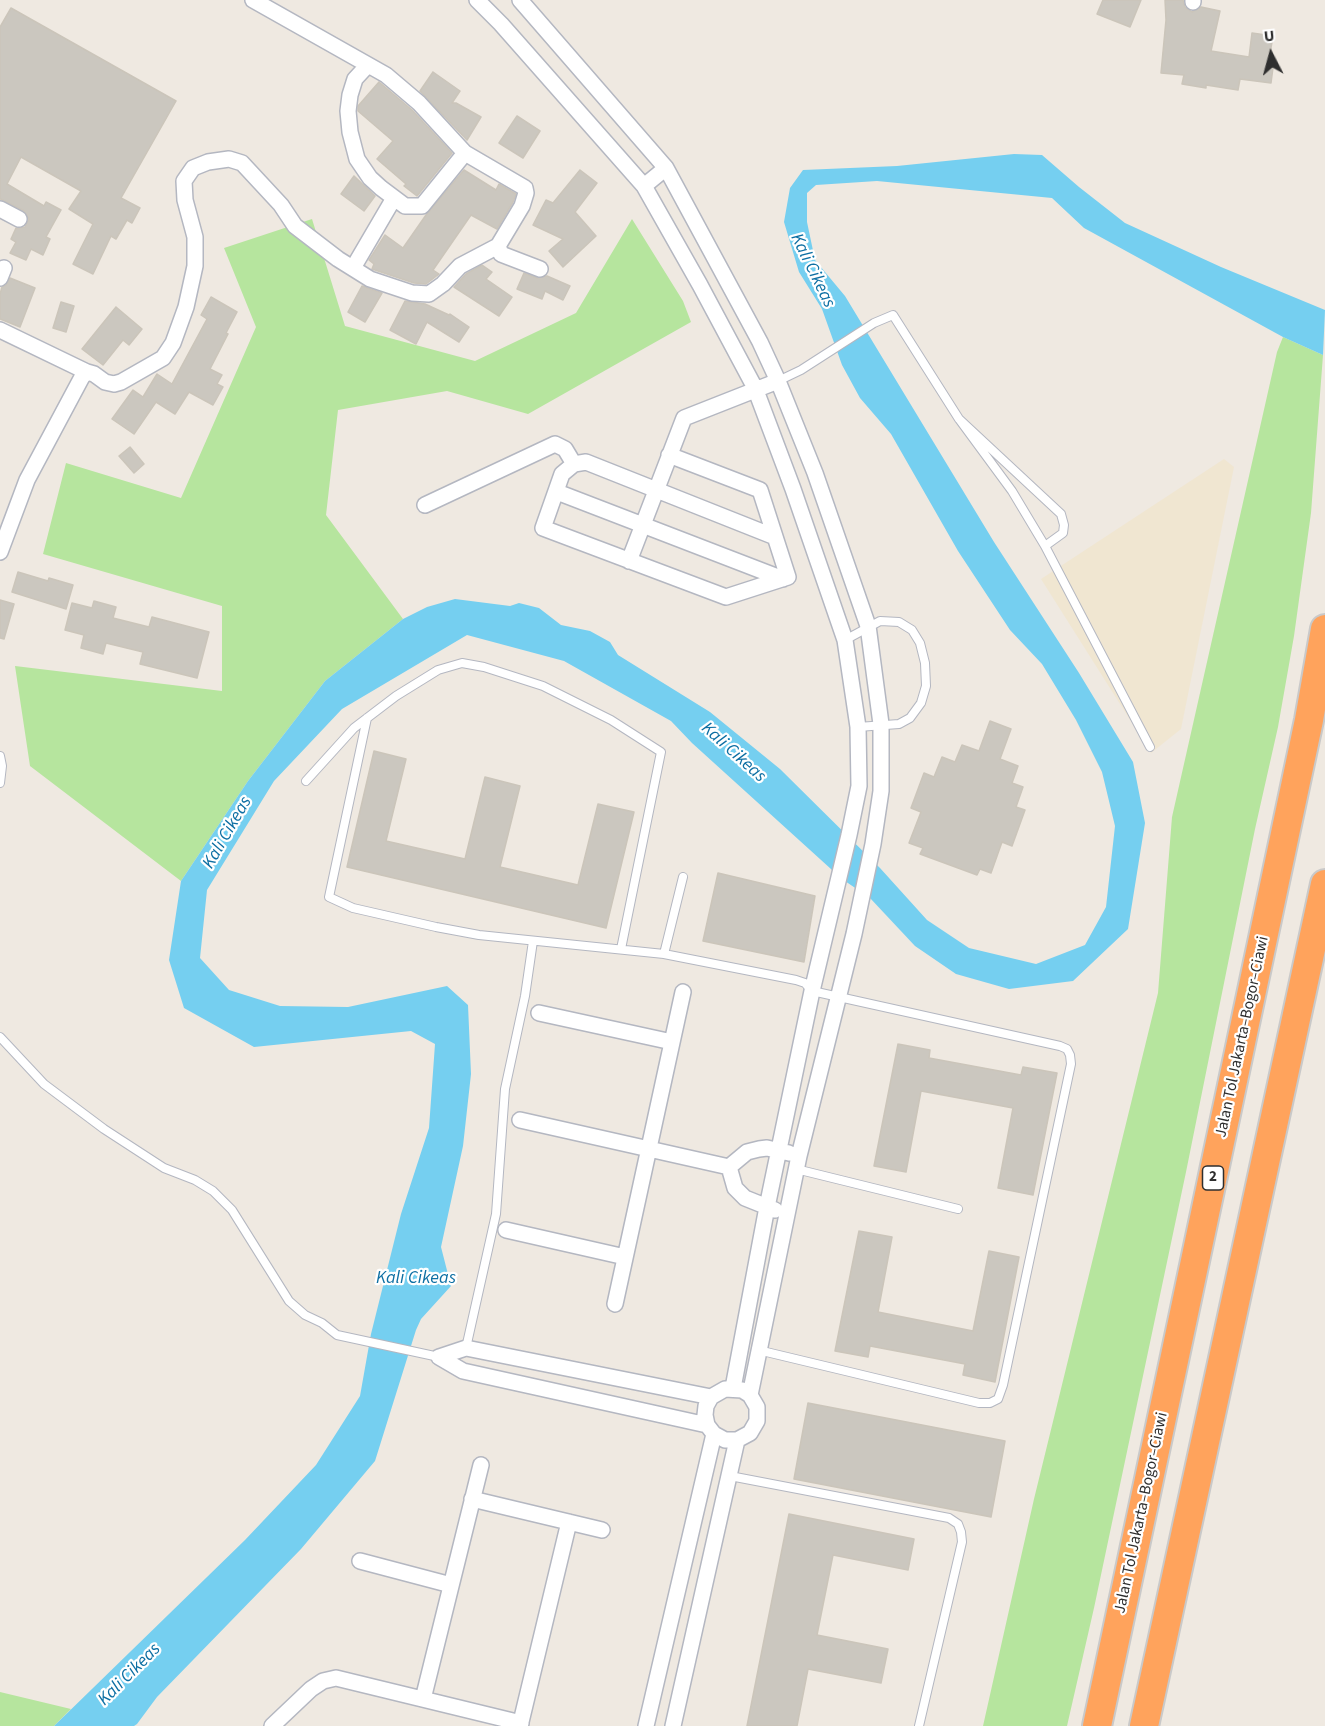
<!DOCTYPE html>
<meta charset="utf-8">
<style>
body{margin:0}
#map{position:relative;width:1325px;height:1726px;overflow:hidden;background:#efe9e1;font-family:"Source Sans 3",sans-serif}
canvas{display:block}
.north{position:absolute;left:1241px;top:24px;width:60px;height:60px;-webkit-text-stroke:4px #fff;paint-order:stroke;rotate:354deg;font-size:16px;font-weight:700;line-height:24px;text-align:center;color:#2e2e2e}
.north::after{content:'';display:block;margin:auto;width:21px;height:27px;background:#2e2e2e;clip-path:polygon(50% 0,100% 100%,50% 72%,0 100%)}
</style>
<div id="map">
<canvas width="1325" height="1726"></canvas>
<div class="north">U</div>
</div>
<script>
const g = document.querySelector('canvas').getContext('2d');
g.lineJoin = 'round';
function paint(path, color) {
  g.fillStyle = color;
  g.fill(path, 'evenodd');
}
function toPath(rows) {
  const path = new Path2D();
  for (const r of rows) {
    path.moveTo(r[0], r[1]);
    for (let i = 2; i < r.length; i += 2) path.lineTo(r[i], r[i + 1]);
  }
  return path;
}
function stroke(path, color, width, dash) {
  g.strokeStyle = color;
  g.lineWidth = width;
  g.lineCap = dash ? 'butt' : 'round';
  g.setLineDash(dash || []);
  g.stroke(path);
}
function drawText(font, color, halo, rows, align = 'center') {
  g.font = font + ' "Source Sans 3",sans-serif';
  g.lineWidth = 4.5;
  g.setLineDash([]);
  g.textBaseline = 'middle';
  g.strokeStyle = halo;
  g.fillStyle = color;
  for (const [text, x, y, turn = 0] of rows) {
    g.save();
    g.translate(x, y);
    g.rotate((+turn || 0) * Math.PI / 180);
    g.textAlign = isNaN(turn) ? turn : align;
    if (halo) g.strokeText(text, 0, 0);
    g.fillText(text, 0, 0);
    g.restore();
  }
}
const education = toPath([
 [1224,459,1234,467,1181,729,1151,753,1041,579]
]);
const green = toPath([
 [312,219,345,326,475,361,576,313,632,219,683,301,691,322,528,414,447,391,338,410,326,515,403,619,325,681,248,781,181,881,30,766,15,666,222,691,222,606,43,554,66,463,181,498,256,327,224,248],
 [1283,337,1323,355,1311,513,1294,636,1278,727,1255,829,1186,1172,1094,1608,1067,1726,983,1726,1034,1499,1158,993,1172,817,1277,352],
 [0,1692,71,1709,54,1726,0,1726]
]);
const water = toPath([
 [1014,154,1042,155,1079,187,1125,223,1221,267,1325,310,1323,355,1283,337,1084,228,1052,198,877,181,816,185,807,193,807,222,815,260,845,296,994,542,1079,673,1133,762,1145,823,1128,929,1073,981,1009,989,956,974,915,946,870,898,842,879,692,743,671,721,564,661,467,635,342,709,274,781,207,890,200,958,229,990,280,1006,348,1007,447,986,468,1005,471,1074,463,1146,441,1247,451,1286,421,1319,416,1330,375,1461,301,1549,157,1697,137,1724,134,1726,54,1726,245,1540,316,1465,360,1396,371,1334,401,1214,429,1128,435,1044,411,1031,254,1047,184,1008,169,960,181,881,248,781,325,681,403,619,427,607,455,599,510,606,519,603,539,608,561,625,590,631,610,642,618,655,710,712,780,769,880,868,927,920,969,948,1036,964,1085,945,1106,907,1115,826,1102,772,1076,720,1042,664,1010,630,958,551,891,434,860,398,842,365,822,309,799,272,784,222,790,188,803,170,897,166]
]);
const building = toPath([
 [1103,0,1141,0,1130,27,1097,14,1103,0],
 [1165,0,1183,0,1185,7,1192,12,1201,7,1220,11,1211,51,1249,57,1252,33,1273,36,1269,59,1274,60,1271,83,1240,79,1238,90,1206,85,1206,88,1182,84,1184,75,1161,73,1166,20,1165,0],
 [11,8,176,101,121,198,140,208,132,223,127,220,116,239,111,236,93,274,73,264,93,224,69,209,81,191,21,157,7,184,44,206,46,202,61,210,46,237,50,239,43,255,31,249,26,260,10,253,16,242,11,239,16,228,25,227,29,219,24,211,0,199,0,27,11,8],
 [433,72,460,91,452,103,456,103,481,117,467,140,420,91,433,72],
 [379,82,412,110,452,153,417,196,404,186,406,184,377,159,393,141,358,111,358,106,379,82],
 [517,116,540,131,523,158,499,143,517,116],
 [464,170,496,190,499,184,516,194,513,202,497,229,471,215,433,270,439,274,426,284,414,283,372,269,374,264,369,260,385,235,403,248,426,215,464,170],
 [580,170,597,183,575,212,596,236,563,267,549,251,563,239,533,225,546,200,553,203,580,170],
 [354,176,375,196,364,211,341,194,354,176],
 [482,265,492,272,486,279,512,297,499,316,454,287,466,274,482,265],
 [524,273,537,278,547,276,570,286,563,300,545,291,542,299,517,289,524,273],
 [10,278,35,288,20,327,0,319,0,294,2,287,6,285,10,278],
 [362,286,382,293,365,322,348,312,362,286],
 [211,297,237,312,226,333,228,334,210,369,222,375,217,384,223,387,213,405,189,392,175,414,156,402,134,434,112,419,133,390,143,397,157,374,172,384,207,319,201,315,211,297],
 [405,301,425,304,449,315,450,314,469,327,459,342,427,322,416,344,390,330,405,301],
 [61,302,74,306,66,332,53,328,61,302],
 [116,307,142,329,129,345,123,340,103,365,82,349,116,307],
 [130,447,144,464,134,473,119,456,130,447],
 [18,572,48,581,49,578,73,585,66,609,12,592,18,572],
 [0,600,14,604,4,639,0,638,0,600],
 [94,601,116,607,113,618,149,627,152,617,209,632,197,678,140,664,143,652,106,643,103,654,81,648,84,635,65,630,72,603,92,608,94,601],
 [990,721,1011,729,1000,759,1018,766,1012,783,1023,787,1016,807,1025,810,1012,846,1002,842,991,873,980,869,977,875,920,854,923,848,909,843,921,812,911,808,924,773,934,777,942,757,955,762,962,745,979,751,990,721],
 [374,751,406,759,386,841,465,859,485,777,520,786,500,867,578,885,598,804,634,812,606,928,347,867,374,751],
 [718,873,815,896,804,962,703,941,718,873],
 [898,1044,930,1050,929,1058,1021,1075,1023,1067,1057,1073,1033,1195,998,1188,1013,1108,921,1091,906,1172,874,1166,898,1044],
 [859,1231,892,1237,878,1312,973,1331,989,1251,1019,1257,995,1382,963,1375,965,1364,870,1346,868,1357,835,1351,859,1231],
 [808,1403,1005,1441,991,1517,794,1479,808,1403],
 [789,1514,914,1539,908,1570,833,1555,817,1635,888,1649,881,1683,808,1669,797,1726,747,1726,789,1514]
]);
const service = toPath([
 [778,381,801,370,874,323,893,315,959,419,1061,514,1064,525,1063,533,1045,546,1012,491,959,419],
 [1045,546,1150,747],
 [845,640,880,621,899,622,912,630,920,643,925,663,926,686,921,703,910,718,899,724,858,727],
 [367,718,329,897,353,908,436,927,479,935,664,954,796,980,805,983,812,991,1060,1046,1067,1049,1070,1055,1071,1064,1003,1385,998,1399,990,1403,979,1403,758,1350],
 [0,756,2,766,0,783],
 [306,781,354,728,396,696,438,670,462,663,484,667,543,686,611,720,661,752,621,949],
 [664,954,683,877],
 [0,1037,44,1084,104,1129,164,1168,195,1180,213,1191,232,1210,289,1301,305,1315,322,1323,337,1335,439,1357],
 [796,1169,958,1209],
 [466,1348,496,1214,505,1089,525,996,533,941],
 [730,1476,949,1518,958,1524,961,1532,962,1542,919,1726]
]);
const minor = toPath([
 [253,0,386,75,419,103,465,153,525,188,526,193,522,206,498,246,501,254,540,269],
 [477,0,501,24,644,186,700,285,755,388,793,489,845,640,858,727,859,786,849,835,812,991,767,1207,733,1388],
 [520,0,666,168,760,342,778,381,815,473,868,626,881,724,881,791,873,844,854,934,799,1156,750,1395],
 [1193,0,1193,2],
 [367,66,355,79,350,95,348,111,350,132,357,159,370,178,381,188,405,206,422,206,465,153],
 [644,186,666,168],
 [0,209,19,219],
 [353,268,394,198],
 [0,278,4,268],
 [0,330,87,372],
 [669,455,760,490,788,577,726,597,543,528,562,474,574,464,586,462,775,537],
 [557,492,783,579],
 [425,505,555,444,565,449,574,464],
 [0,552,27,480,82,377,87,372,94,374,105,382,114,384,121,382,163,358,173,343,186,307,195,266,195,237,185,200,184,181,193,168,208,162,229,159,242,163,281,205,295,226,338,259,370,279,412,293,429,294,443,284,460,266,498,246],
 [629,561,684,418,778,381],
 [539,1013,672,1042],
 [520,1120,729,1167],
 [729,1167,735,1188,745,1198,775,1210],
 [729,1167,747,1152,759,1149,767,1148,789,1153],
 [506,1230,625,1257],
 [615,1304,683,992],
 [439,1357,466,1348,711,1397,725,1389,742,1390,750,1395,757,1407,757,1421,750,1433,737,1440,725,1440,714,1434,707,1425,705,1415,706,1406,711,1397],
 [439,1357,463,1371,707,1425],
 [472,1499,602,1530],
 [360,1561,451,1585],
 [423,1699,481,1465],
 [272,1726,311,1689,323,1681,336,1678,521,1723],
 [520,1726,569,1522],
 [646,1726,714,1434],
 [673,1726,737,1440]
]);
const motorway = toPath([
 [1097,1726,1309,720,1325,629],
 [1144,1726,1325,884]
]);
const shields = [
 [1213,1178,21]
];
const shieldNames = [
 ["2",1213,1178]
];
const streetNames = [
 ["Jalan Tol Jakarta–Bogor–Ciawi",1243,1037,-78],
 ["Jalan Tol Jakarta–Bogor–Ciawi",1142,1513,-78]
];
const waterNames = [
 ["Kali Cikeas",812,271,64],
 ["Kali Cikeas",733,753,42],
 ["Kali Cikeas",228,833,-60],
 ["Kali Cikeas",416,1279],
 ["Kali Cikeas",130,1675,-45]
];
paint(education, '#f0e6d1');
paint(green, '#b6e59e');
paint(water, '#75cff0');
paint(building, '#cbc7bf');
stroke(building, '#cbc5ba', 1.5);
stroke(service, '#b4b7c1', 10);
stroke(minor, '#b4b7c1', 18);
stroke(motorway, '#c9c9c9', 32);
stroke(service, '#fff', 8);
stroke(minor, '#fff', 15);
stroke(motorway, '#ffa35c', 28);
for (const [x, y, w] of shields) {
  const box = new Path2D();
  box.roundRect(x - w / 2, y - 12, w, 24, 4.5);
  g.fillStyle = '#fff';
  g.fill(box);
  stroke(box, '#2e2e2e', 1.5);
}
drawText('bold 15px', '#2e2e2e', null, shieldNames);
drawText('16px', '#2e2e2e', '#fff', streetNames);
drawText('italic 18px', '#0d6fa3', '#fff', waterNames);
</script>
